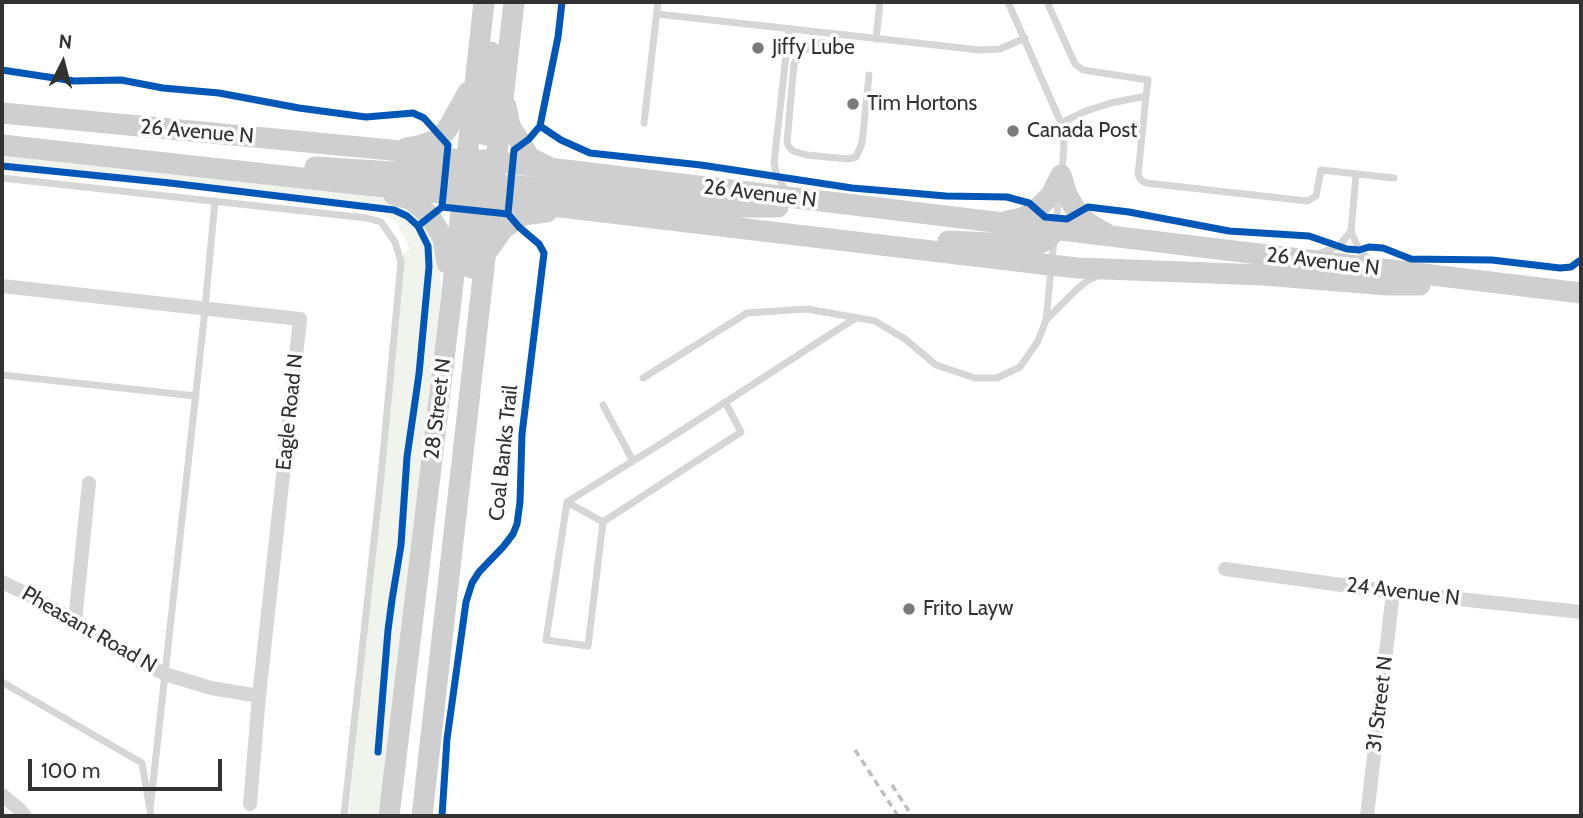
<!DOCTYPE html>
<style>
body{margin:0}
#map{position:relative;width:1583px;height:818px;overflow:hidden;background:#fff;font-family:Cabin,sans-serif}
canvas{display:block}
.frame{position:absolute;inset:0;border:4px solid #323232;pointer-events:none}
.north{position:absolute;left:28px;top:28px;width:70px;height:70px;-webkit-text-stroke:5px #fff;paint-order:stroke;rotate:6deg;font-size:19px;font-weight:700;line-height:28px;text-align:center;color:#323232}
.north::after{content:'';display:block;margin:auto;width:24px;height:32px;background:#323232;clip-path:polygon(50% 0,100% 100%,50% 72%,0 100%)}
.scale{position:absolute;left:28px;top:759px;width:194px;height:32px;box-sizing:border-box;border:4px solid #323232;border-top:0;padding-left:9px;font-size:21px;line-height:24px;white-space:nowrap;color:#323232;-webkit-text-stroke:5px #fff;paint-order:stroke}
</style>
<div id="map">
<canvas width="1583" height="818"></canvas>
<div class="frame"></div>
<div class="north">N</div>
<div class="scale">100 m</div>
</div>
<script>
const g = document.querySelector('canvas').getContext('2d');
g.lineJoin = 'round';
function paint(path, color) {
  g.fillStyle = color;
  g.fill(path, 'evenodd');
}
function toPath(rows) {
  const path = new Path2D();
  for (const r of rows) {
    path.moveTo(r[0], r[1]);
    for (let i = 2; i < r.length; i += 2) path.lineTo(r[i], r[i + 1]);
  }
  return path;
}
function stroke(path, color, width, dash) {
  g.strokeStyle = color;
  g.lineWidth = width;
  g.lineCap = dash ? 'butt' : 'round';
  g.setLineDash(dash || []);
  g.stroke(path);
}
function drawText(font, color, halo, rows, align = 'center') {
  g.font = font + ' Cabin,sans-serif';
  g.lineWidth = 7;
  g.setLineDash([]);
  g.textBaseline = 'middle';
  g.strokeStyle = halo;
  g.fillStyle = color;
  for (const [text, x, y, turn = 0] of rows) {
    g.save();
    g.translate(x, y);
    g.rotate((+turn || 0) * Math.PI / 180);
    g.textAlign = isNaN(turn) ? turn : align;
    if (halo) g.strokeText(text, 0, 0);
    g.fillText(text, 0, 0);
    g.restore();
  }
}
const green = toPath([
 [2,146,361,194,409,204,439,239,441,292,382,816,349,816,362,651,400,256,410,249,397,223,379,210,2,169]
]);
const lane = toPath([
 [1008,2,1061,123,1064,144,1062,172],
 [1047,2,1075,64,1083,70,1148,80,1146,96],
 [657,14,980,50,1000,49,1025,38],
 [876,39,880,2],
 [823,42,811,46,800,53,794,64,787,142,789,147,793,151,807,155,848,159,856,157,862,143,869,75],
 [644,123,658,2],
 [1061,123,1086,111,1111,103,1146,96,1138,175,1141,180,1146,183,1307,201,1316,196,1321,170,1394,178],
 [1356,175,1351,231,1359,250,1371,261],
 [2,178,367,218,381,222,395,242,401,262,381,476,344,816],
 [787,192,777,176,774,163,789,29],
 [1056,227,1059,194],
 [1318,254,1339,246,1351,231],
 [1046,320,1076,290,1088,280,1098,276],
 [2,375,196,396],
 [643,378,747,313,807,309,875,321,905,339,936,365,975,378,997,378,1020,367,1038,341,1046,320,1054,239],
 [725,402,741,432,603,522,588,646,546,640,567,502,670,438,826,337,856,318],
 [603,405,633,461],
 [567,502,603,522],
 [2,682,142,763,151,816],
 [150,810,204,319,215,201]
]);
const street = toPath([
 [2,286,300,319,259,696,250,804],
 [1225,569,1393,592,1581,612],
 [2,582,29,595,75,621,118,650,165,674,211,688,259,696],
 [75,621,89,483],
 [2,795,19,809,25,816],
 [1367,816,1393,592]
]);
const secondary = toPath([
 [506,106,510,126,530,158,547,166],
 [2,113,391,150,466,161,483,160,1581,293],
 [485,135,491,52],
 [2,145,493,199,1050,265,1078,268,1263,275,1388,285,1420,285],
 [406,148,422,145,439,139,448,128,468,92],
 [315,167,455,176,465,176,478,172],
 [1061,175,1067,195,1076,210,1088,223,1107,234],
 [482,185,508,185,733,207,778,207],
 [394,195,411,199,430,216,443,238,447,263],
 [1007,221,1022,218,1035,211,1051,195,1061,175],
 [948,241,1036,245,1048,239,1056,229],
 [489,249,503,229,514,221,523,215,547,212],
 [471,268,475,189],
 [389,816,452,293,484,2],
 [422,816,514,2]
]);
const rail = toPath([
 [855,750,898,816],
 [892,785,912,816]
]);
const cycleway = toPath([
 [2,70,74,81,121,80,163,88,219,93,299,108,366,117,413,113,424,118,448,145,442,207],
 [540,126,561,140,590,153,701,165,852,188,946,196,1007,197,1029,203,1045,217,1067,219,1088,207,1129,212,1229,231,1309,236,1347,249,1359,250,1369,247,1383,248,1411,259,1492,260,1560,268,1571,267,1579,261,1581,261],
 [2,166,170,183,394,210,407,216,418,226,442,207,508,214,519,227,539,244,544,253,522,434,520,502,517,524,513,534,503,547,479,572,472,583,466,602,447,739,442,816],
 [508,214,514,150,529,139,540,126,558,37,562,2],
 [378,752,388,630,392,600,401,545,407,457,419,374,429,267,428,246,418,226]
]);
const markers = [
 [758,48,7,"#7a7a7a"],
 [853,104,7,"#7a7a7a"],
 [1013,131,7,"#7a7a7a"],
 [909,609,7,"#7a7a7a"]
];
const poiNames = [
 ["Jiffy Lube",772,48],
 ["Tim Hortons",867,104],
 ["Canada Post",1027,131],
 ["Frito Layw",923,609]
];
const streetNames = [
 ["26 Avenue N",197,132,5],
 ["26 Avenue N",760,194,7],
 ["26 Avenue N",1323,262,7],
 ["28 Street N",438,409,-83],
 ["Eagle Road N",290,412,-84],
 ["Coal Banks Trail",504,453,-84],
 ["24 Avenue N",1403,592,7],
 ["Pheasant Road N",89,630,30],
 ["31 Street N",1380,704,-83]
];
paint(green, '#f1f4ed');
stroke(lane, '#d6d6d6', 7);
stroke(street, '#d6d6d6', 14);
stroke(secondary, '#cfcfcf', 21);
stroke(rail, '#bebebe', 3.5, [7, 5]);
stroke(cycleway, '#0057b8', 7);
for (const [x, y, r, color] of markers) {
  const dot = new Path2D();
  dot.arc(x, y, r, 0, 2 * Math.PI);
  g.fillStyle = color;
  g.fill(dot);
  stroke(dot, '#fff', 2.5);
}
drawText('21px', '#323232', '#fff', poiNames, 'left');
drawText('21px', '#323232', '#fff', streetNames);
</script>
